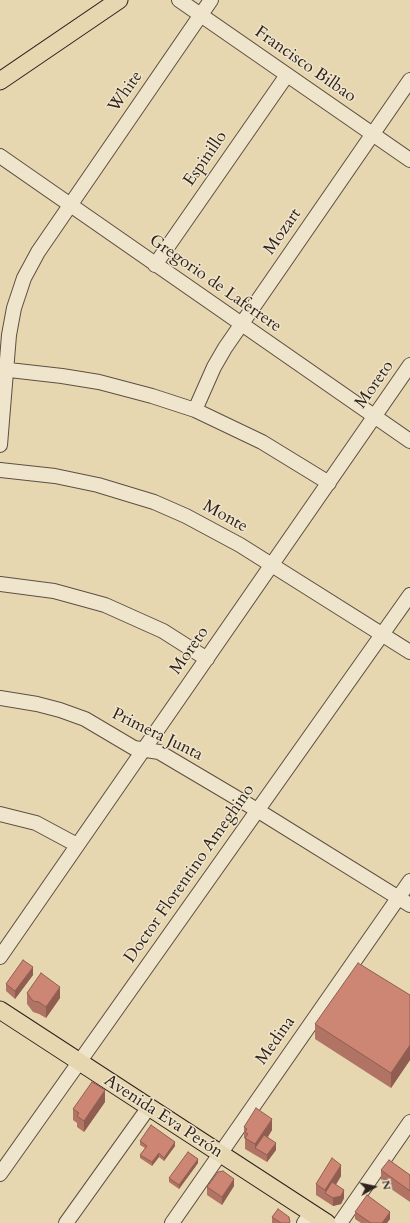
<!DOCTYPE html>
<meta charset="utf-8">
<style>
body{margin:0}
#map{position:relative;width:410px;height:1223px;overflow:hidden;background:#e7d7b1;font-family:Cardo,serif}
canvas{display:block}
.north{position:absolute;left:354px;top:1167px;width:40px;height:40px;-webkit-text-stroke:3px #efe5cc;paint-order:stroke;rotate:81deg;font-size:11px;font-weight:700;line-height:16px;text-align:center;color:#2f221d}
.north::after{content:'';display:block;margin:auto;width:14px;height:18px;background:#2f221d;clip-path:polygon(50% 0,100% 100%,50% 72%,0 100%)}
</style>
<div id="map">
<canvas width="410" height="1223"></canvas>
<div class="north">N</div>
</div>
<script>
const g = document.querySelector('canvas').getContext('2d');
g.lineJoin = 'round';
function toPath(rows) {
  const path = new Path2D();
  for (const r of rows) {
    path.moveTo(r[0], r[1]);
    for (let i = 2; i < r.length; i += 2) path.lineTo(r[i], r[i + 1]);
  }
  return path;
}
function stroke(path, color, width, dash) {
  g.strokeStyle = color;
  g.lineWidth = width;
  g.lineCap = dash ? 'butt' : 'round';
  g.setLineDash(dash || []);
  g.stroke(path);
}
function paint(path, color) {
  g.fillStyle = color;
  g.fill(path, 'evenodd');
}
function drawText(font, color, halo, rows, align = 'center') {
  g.font = font + ' Cardo,serif';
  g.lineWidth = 3;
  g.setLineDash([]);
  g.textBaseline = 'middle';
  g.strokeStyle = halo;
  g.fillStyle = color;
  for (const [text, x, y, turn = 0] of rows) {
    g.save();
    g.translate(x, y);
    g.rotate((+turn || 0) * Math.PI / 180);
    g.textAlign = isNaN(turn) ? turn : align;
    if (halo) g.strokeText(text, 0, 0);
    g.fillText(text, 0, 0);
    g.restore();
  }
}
const minor = toPath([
 [179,0,410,160],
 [0,156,410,441],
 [155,265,287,75],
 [0,369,62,376,99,382,152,396,195,410,262,442,329,483],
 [195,410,214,367,225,348,410,80],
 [0,445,9,335,14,308,24,278,38,252,211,0],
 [0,470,55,476,98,485,154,502,186,516,240,545,410,652],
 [0,584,54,591,105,605,163,631,207,659],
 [0,698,37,704,60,710,85,719,134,748,159,752,257,810,410,905],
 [0,814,36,823,77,845],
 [0,957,410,365],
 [0,1174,410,595],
 [66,1223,149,1107],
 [172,1223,410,881],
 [304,1223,311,1213],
 [340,1223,410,1122]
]);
const major = toPath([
 [0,81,119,0],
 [0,1010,327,1223]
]);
const wall = toPath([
 [33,975,15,999,6,991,6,984],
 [27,993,60,998,46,1018,39,1014,33,1012,27,1004],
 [410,995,410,1060,391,1088,315,1039,315,1024],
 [105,1102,84,1132,77,1127,77,1123,73,1120,73,1109],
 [244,1127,272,1130,268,1137,276,1150,267,1162,245,1149,245,1139,244,1138],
 [140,1141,175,1146,164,1161,159,1157,152,1166,140,1158,140,1155,145,1148,140,1145],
 [198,1163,179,1189,169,1182,169,1178],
 [381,1170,410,1175,410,1202,381,1182],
 [341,1176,336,1185,344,1198,341,1204,333,1206,316,1195,316,1184],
 [234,1186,222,1205,207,1195,207,1187],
 [355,1212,390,1219,387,1223,361,1223,355,1219],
 [272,1217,290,1223,272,1223]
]);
const shadedWall = toPath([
 [33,967,33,975,15,999,15,991],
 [60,987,60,998,46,1018,46,1007],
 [410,1045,410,1060,391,1088,391,1073],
 [105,1090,105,1102,84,1132,84,1121],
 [272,1119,272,1130,259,1150,255,1148,255,1144],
 [175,1142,175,1146,164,1161,164,1158],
 [276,1143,276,1150,267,1162,267,1155],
 [159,1153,159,1157,152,1166,152,1162],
 [198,1159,198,1163,179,1189,179,1185],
 [341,1165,341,1176,329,1195,325,1193,325,1190],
 [234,1179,234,1186,222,1205,222,1197],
 [344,1190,344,1198,341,1204,333,1206,333,1198],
 [390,1212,390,1219,387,1223,382,1223]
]);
const building = toPath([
 [23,960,33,967,15,991,6,984,23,960],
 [358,963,410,995,410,1045,391,1073,315,1024,358,963],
 [41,973,60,987,46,1007,39,1002,33,1001,27,993,41,973],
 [92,1082,105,1090,84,1121,77,1116,79,1113,73,1109,92,1082],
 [256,1108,272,1119,255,1144,245,1138,248,1134,245,1132,247,1129,244,1127,256,1108],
 [151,1125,175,1142,164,1158,159,1153,152,1162,140,1155,147,1146,140,1141,151,1125],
 [264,1135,276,1143,267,1155,255,1148,264,1135],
 [188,1152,198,1159,179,1185,169,1178,188,1152],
 [332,1158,341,1165,325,1190,316,1184,332,1158],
 [389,1160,410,1175,410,1191,381,1170,389,1160],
 [223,1171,234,1179,222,1197,207,1187,218,1172,223,1171],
 [332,1182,344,1190,341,1196,333,1198,325,1193,332,1182],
 [367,1195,390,1212,382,1223,371,1223,355,1212,367,1195],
 [278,1209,289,1217,290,1222,289,1223,281,1223,272,1217,278,1209]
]);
const streetNames = [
 ["Francisco Bilbao",305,65,35],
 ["White",126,92,-55],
 ["Espinillo",206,159,-55],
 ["Mozart",283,232,-55],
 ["Gregorio de Laferrere",215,284,35],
 ["Moreto",375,385,-55],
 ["Monte",225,517,29],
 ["Moreto",190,651,-55],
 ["Primera Junta",157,735,26],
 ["Doctor Florentino Ameghino",190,874,-55],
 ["Medina",276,1041,-55],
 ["Avenida Eva Perón",163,1117,33]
];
stroke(minor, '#5d4f42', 16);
stroke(major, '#2f221d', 19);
stroke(minor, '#efe5cc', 14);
stroke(major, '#e7d7b1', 17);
paint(wall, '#b07364');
paint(shadedWall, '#905e51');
paint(building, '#cd8674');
stroke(building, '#905e51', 1);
drawText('17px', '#2f221d', '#efe5cc', streetNames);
</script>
